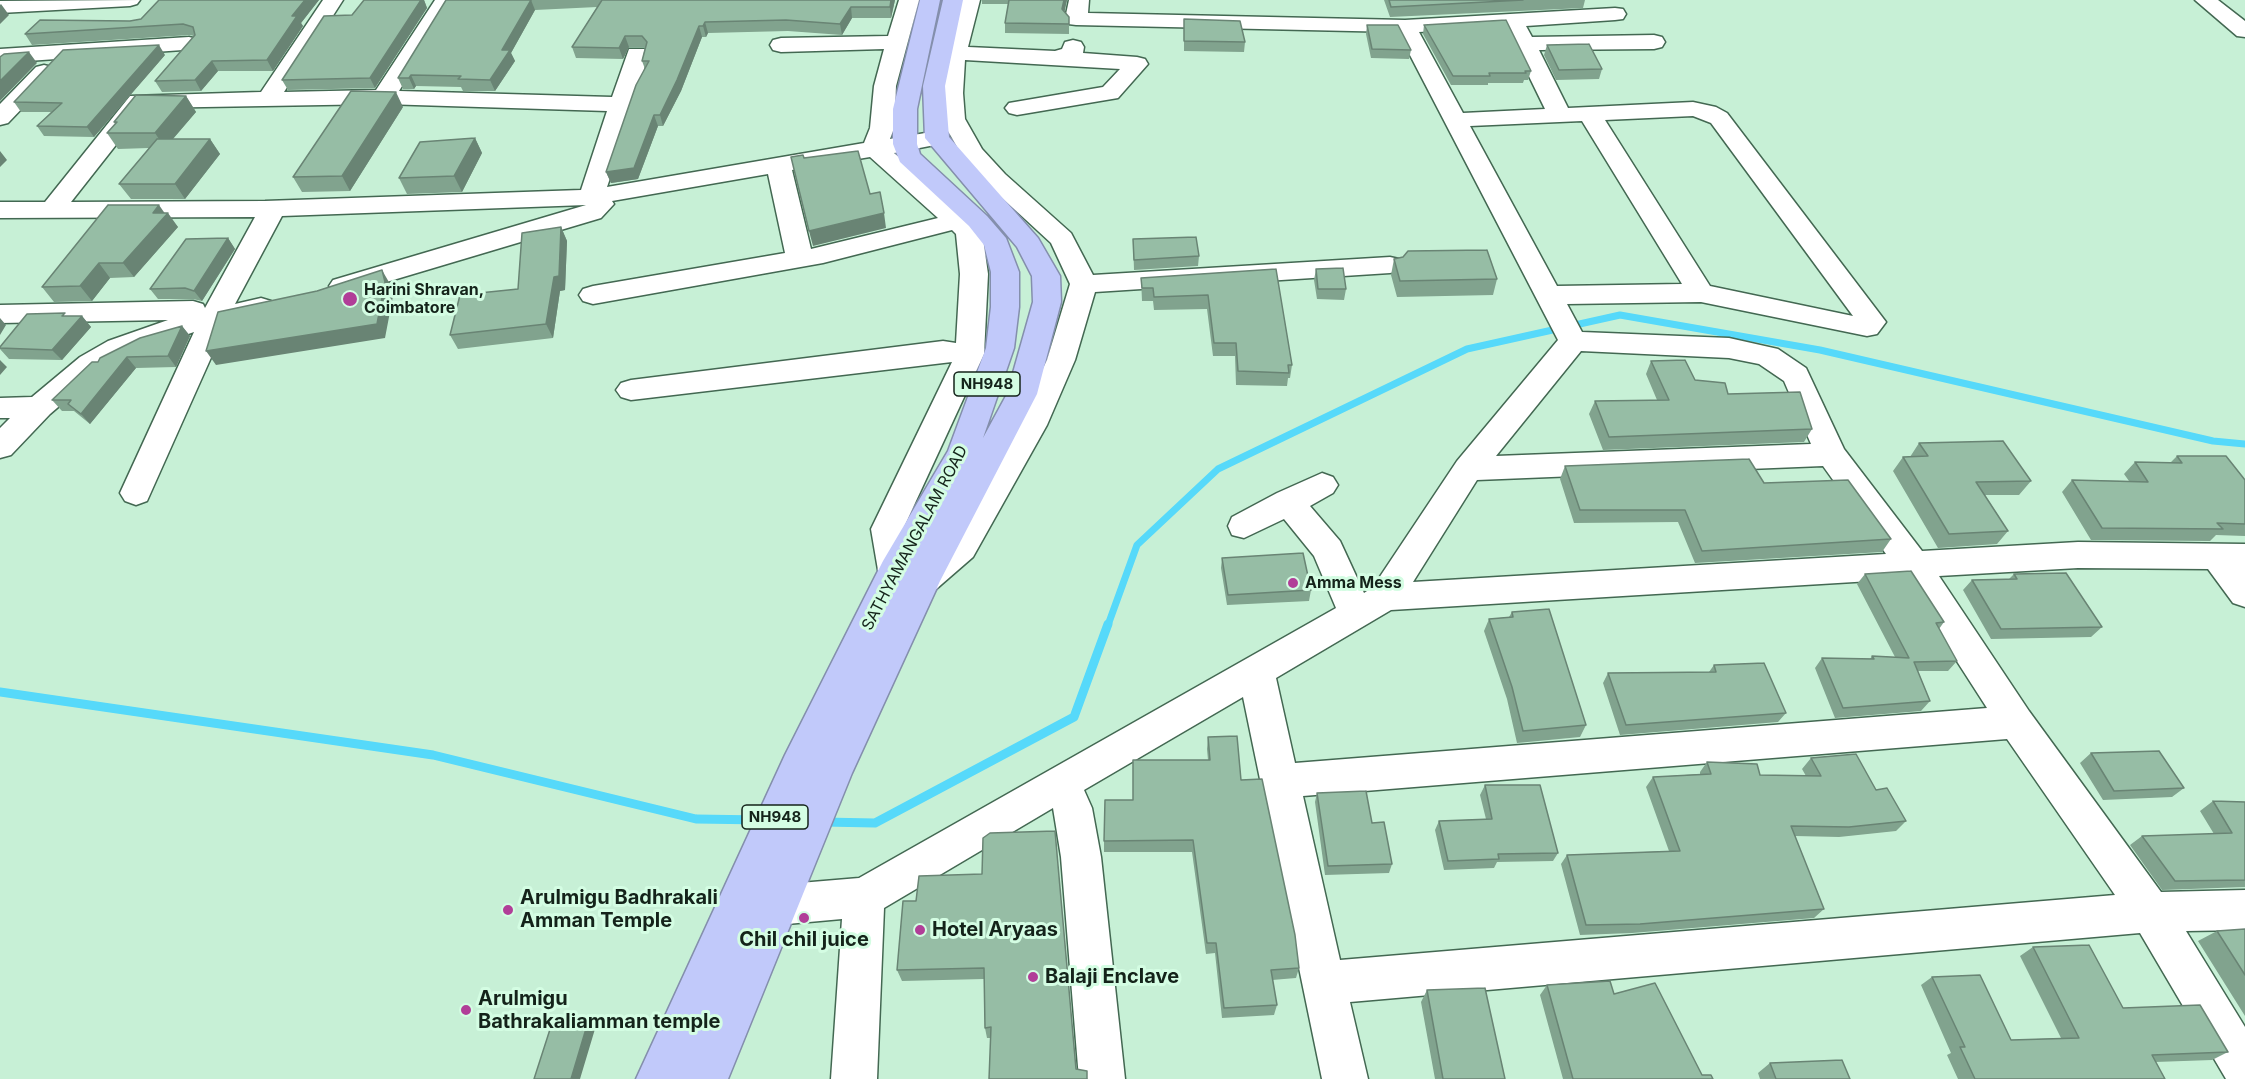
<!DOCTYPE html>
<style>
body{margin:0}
canvas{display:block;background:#c7f0d6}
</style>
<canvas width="2245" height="1079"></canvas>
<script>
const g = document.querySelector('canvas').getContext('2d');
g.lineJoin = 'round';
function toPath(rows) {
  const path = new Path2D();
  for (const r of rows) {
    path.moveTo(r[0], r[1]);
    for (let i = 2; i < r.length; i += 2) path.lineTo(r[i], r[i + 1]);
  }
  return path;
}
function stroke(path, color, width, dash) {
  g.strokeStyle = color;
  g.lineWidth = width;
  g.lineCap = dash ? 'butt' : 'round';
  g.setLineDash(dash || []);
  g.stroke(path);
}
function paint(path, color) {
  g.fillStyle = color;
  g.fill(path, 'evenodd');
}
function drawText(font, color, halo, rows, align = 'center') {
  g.font = font + ' Inter,sans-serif';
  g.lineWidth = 6;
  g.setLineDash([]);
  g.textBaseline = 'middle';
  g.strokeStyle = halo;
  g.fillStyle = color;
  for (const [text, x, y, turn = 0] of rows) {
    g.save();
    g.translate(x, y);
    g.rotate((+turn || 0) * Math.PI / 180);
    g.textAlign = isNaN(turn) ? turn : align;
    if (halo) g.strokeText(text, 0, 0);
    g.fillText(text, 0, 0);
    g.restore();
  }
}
const streamFar1 = toPath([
 [1108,625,1137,545,1218,469,1467,349,1620,315,1820,350,2213,441,2245,444]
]);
const stream = toPath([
 [0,692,433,755,696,819,763,820],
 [823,822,875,823,1074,717,1108,624]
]);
const minor = toPath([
 [140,0,137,4,130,6,0,13,0,1,140,0],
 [323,0,343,0,284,92,376,90,435,0,455,0,399,91,612,97,629,49,645,49,648,54,635,104,607,187,864,143,870,128,874,86,884,49,781,52,773,50,770,45,773,40,781,38,888,36,899,0,919,0,896,86,894,128,890,139,937,131,945,133,949,138,945,143,894,153,978,226,982,232,988,274,984,354,903,529,911,572,949,539,1017,425,1047,360,1070,284,1051,243,987,184,963,157,941,119,939,93,944,53,960,0,980,0,968,47,1055,51,1062,49,1065,42,1073,40,1081,42,1084,47,1083,53,1137,57,1145,59,1148,64,1118,98,1017,115,1009,113,1005,108,1009,103,1103,87,1120,69,965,60,963,93,965,119,982,149,1005,174,1071,233,1093,275,1390,257,1399,259,1403,265,1399,271,1390,273,1095,292,1075,360,1047,425,973,557,935,590,923,594,911,590,906,581,909,575,907,579,895,583,883,579,878,570,871,529,952,362,631,400,621,397,616,390,621,383,631,380,943,341,956,343,960,274,956,234,952,230,823,263,593,304,583,301,579,295,583,289,593,286,785,253,768,174,612,201,614,204,601,218,343,295,333,292,329,286,333,280,586,205,282,216,235,304,261,298,271,301,275,307,271,313,226,324,147,501,136,505,125,501,120,493,194,332,128,355,100,371,50,414,11,455,0,458,0,428,10,418,0,418,0,398,32,397,80,357,108,341,168,320,0,323,0,305,193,301,203,304,205,308,255,217,0,218,0,202,45,202,130,96,261,92,323,0],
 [383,104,607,111,581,190,265,201,71,202,145,108,383,104],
 [870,157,938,218,811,249,792,170,870,157],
 [1069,0,1089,0,1088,13,1405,20,1615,8,1623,9,1626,14,1623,19,1615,20,1526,26,1532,37,1654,35,1662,37,1665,42,1662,47,1654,49,1539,50,1568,108,1693,102,1716,107,1727,113,1886,322,1877,334,1867,336,1701,302,1567,304,1582,332,1729,338,1778,349,1806,368,1844,449,1922,551,2078,542,2245,544,2245,607,2233,603,2208,569,2078,568,1939,576,2029,711,2161,892,2245,890,2245,930,2186,931,2245,1027,2245,1079,2226,1079,2140,933,1350,1002,1368,1079,1322,1079,1243,697,1084,790,1092,808,1101,857,1125,1079,1079,1079,1061,857,1053,808,884,908,877,1079,831,1079,842,919,776,925,755,921,740,915,734,901,740,887,755,881,776,885,859,878,1336,608,1314,556,1284,519,1244,538,1232,535,1228,526,1232,517,1277,493,1322,473,1333,477,1338,485,1333,493,1310,506,1340,541,1364,593,1373,587,1457,461,1558,340,1398,32,1076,25,1068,24,1065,19,1069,0],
 [1505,27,1545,109,1463,113,1419,32,1505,27],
 [1693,116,1711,123,1853,316,1710,286,1605,120,1693,116],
 [1582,121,1682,284,1557,286,1470,126,1582,121],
 [1581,351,1729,358,1759,364,1784,381,1811,444,1496,456,1581,351],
 [1823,466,1886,554,1413,582,1477,480,1823,466],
 [1904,579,1987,708,1295,763,1276,678,1391,610,1904,579],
 [2007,739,2115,895,1340,960,1303,796,2007,739],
 [2195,0,2218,0,2245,21,2245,37,2237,36,2195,0],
 [189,37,197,39,200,44,197,49,0,63,0,49,189,37],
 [44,65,52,67,55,72,52,77,8,123,0,125,0,104,36,67,44,65]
]);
const highway = toPath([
 [920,0,940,0,917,109,917,144,920,154,987,216,1006,238,1019,272,1019,307,1014,348,983,438,1007,394,1033,302,1032,276,1017,247,925,138,923,86,943,0,963,0,945,86,949,137,1038,238,1060,276,1061,302,1037,394,940,581,852,773,728,1079,682,1079,737,953,682,1079,636,1079,785,755,883,561,948,451,986,348,991,307,991,272,984,245,969,226,900,162,893,144,893,109,920,0]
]);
const wall = toPath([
 [159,0,319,0,301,23,303,26,273,71,218,71,201,91,162,92,155,81,194,36,190,35,32,45,25,34,130,21,141,19],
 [364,0,424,0,427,8,375,88,288,90,282,80,352,15],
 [446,0,895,0,891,18,852,18,842,35,788,31,708,33,706,37,702,37,681,91,663,126,658,126,638,179,611,183,606,172,645,69,642,61,645,47,629,47,623,59,576,58,572,47,597,7,535,10,511,53,515,61,495,91,463,91,461,87,416,86,414,89,403,89,398,78],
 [982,0,1067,0,1064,11,1069,17,1069,34,1005,33,1005,23,1008,4,982,4],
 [1384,0,1585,0,1583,8,1390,17],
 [1184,19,1245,42,1244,52,1184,51],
 [1367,25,1411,50,1409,59,1371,58,1366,34],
 [1424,25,1531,71,1528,80,1524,80,1523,83,1488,83,1488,85,1451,85,1423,34],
 [1547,45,1602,69,1599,79,1556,80,1544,55],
 [165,55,94,137,44,136,37,126,51,112,21,112,14,102],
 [186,96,196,112,173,139,210,139,220,154,185,199,131,199,119,184,149,148,118,149,107,133,115,124,114,122],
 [403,107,350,191,302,192,293,177],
 [475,138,482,153,462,192,407,194,399,178],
 [164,213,178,227,134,277,110,278,92,301,54,302,42,287],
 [561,227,567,241,565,290,560,291,553,338,458,349,450,335,518,289],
 [228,238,235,249,202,301,193,299,158,299,150,289],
 [1133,239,1199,256,1198,266,1134,270],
 [1394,259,1497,279,1493,295,1397,297,1391,275],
 [1276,269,1292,365,1290,378,1288,378,1287,386,1236,385,1235,356,1213,356,1207,309,1154,310,1153,301,1142,301,1141,278],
 [1316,269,1346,289,1344,300,1317,299,1314,280],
 [67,316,82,316,91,327,62,360,9,359,0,349,0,347],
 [182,326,190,336,176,367,136,368,90,424,74,411,62,411,52,400],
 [1651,361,1695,380,1812,429,1804,442,1603,450,1589,414,1595,401,1657,400,1646,374],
 [1919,443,2031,481,2019,495,1985,495,2008,531,1997,544,1938,548,1893,471,1903,457,1910,457],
 [2177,456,2245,480,2245,536,2216,535,2210,541,2091,540,2062,492,2072,480,2129,481,2124,474,2135,462,2170,463],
 [1565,466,1891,539,1882,552,1695,563,1678,522,1574,523,1560,479],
 [1222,558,1311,590,1309,601,1227,605,1221,568],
 [1865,574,1944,622,1939,629,1957,661,1948,671,1918,671,1930,701,1921,711,1835,718,1815,668,1822,658,1870,659,1872,656,1895,657,1857,584],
 [2014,574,2102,627,2091,637,1991,639,1963,590,1972,580,2009,579],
 [1512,612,1586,725,1580,737,1517,743,1507,699,1484,631,1489,619,1509,617],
 [1714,665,1786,713,1778,722,1620,735,1603,683,1608,673,1709,672],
 [1208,737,1241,780,1299,968,1296,978,1272,980,1277,1005,1274,1015,1222,1018,1215,953,1206,954,1192,852,1104,852,1104,841,1133,800,1208,760,1207,749],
 [2091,753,2184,788,2172,797,2103,800,2080,763],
 [1811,758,1876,790,1906,821,1896,831,1839,837,1795,836,1824,909,1814,918,1632,933,1580,935,1561,864,1567,855,1669,851,1646,787,1653,777,1700,774,1700,772,1707,762,1760,775,1806,776,1802,769],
 [1485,785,1558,853,1553,861,1497,862,1494,868,1444,870,1435,830,1439,821,1486,819,1480,795],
 [1317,793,1392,864,1389,873,1325,875,1315,802],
 [2213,801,2245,802,2245,887,2162,890,2130,845,2142,836,2214,834,2200,811],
 [919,876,1076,1069,1088,1079,990,1038,987,1038,985,1028,984,979,902,981,897,970,916,901],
 [2245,929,2245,1016,2198,941,2217,931],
 [2033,947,2123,1008,2228,1052,2212,1060,2155,1062,2165,1079,1958,1079,1947,1055,1951,1053,1921,985,1932,977,2011,1040,2061,1038,2020,956],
 [1547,985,1614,994,1702,1075,1713,1079,1563,1079,1540,995],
 [1427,990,1505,1079,1435,1079,1421,1002],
 [1770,1063,1850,1079,1760,1079,1758,1073]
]);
const shadedWall = toPath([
 [305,0,319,0,301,23,303,26,273,71,267,60,292,16],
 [421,0,424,0,427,8,375,88,370,78],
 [531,0,535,10,511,53,515,61,495,91,490,80,502,50],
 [891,0,895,0,891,18,890,7],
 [1064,0,1067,0,1063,19,1062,9],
 [1,4,9,15,0,24,0,5],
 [851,7,852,18,842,35,840,24],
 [705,22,708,33,706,37,703,26],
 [699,26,702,37,681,91,663,126,660,115],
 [625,36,629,47,623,59,619,48],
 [159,45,165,55,94,137,87,127],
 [29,52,37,63,0,101,0,81],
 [212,61,218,71,201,91,195,80],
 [411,75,416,86,414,89,409,78],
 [396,92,403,107,350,191,342,176],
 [186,96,196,112,165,148,155,133],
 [654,115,658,126,638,179,611,183,606,172],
 [475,138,482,153,462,192,454,176],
 [210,139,220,154,185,199,175,184],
 [0,151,7,160,0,167],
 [159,205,166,215,168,213,178,227,134,277,123,263,153,213],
 [884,213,886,228,813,246,809,231],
 [561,227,567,241,565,290,560,291,553,338,546,324],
 [228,238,235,249,202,301,194,291],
 [99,263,110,278,92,301,80,286],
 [382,270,390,284,393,296,385,338,216,365,206,351],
 [82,316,91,327,62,360,52,350],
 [0,318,6,325,0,335],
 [182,326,190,336,176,367,168,356],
 [127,357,136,368,90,424,81,414],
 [0,360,7,367,0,375],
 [588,1022,595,1029,580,1079,571,1079]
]);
const building = toPath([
 [159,0,305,0,292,16,297,16,267,60,212,61,195,80,155,81,195,35,193,27,183,24,25,34,40,20,130,21,141,19,159,0],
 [364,0,421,0,370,78,282,80,324,16,352,15,364,0],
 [446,0,531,0,502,50,510,50,490,80,458,79,461,76,411,75,409,78,398,78,446,0],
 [602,0,891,0,890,7,851,7,840,24,786,20,705,22,703,26,699,26,677,80,660,115,654,115,634,168,606,172,636,85,649,61,642,61,647,42,642,36,625,36,619,48,572,47,602,0],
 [1009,0,1064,0,1062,9,1069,17,1069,24,1005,23,1009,0],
 [1389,0,1523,0,1391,7,1389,0],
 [1184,19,1240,21,1245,42,1184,41,1184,19],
 [1506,20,1531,71,1525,71,1526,73,1489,73,1490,76,1453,76,1424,25,1506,20],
 [1367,25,1398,25,1411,50,1372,49,1367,25],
 [1589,44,1602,69,1559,70,1547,45,1589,44],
 [159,45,87,127,37,126,62,103,14,102,63,50,159,45],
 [29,52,0,81,0,57,4,54,29,52],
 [351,91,396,92,342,176,293,177,351,91],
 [136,95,186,96,155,133,107,133,117,122,114,122,136,95],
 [475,138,454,176,399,178,420,142,475,138],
 [157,139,210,139,175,184,119,184,157,139],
 [858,151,870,194,880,192,884,213,809,231,791,157,803,155,804,158,858,151],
 [108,205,159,205,153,213,168,213,123,263,99,263,80,286,42,287,108,205],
 [561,227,559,276,554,277,546,324,450,335,460,295,518,289,522,233,561,227],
 [1196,237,1199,256,1134,260,1133,239,1196,237],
 [228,238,194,291,185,288,150,289,186,239,228,238],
 [1487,250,1497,279,1400,281,1394,259,1403,257,1408,251,1487,250],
 [1343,268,1346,289,1318,289,1316,269,1343,268],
 [1276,269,1292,365,1288,365,1289,373,1238,371,1236,343,1214,343,1208,295,1154,297,1153,288,1142,288,1141,278,1276,269],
 [382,270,385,282,377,324,206,351,218,312,317,291,382,270],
 [65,313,62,316,82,316,52,350,0,348,0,347,27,314,65,313],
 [182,326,168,356,127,357,81,414,68,404,71,400,52,400,92,362,98,362,100,358,140,338,182,326],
 [1685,360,1695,380,1725,383,1728,394,1800,392,1812,429,1609,437,1595,401,1669,400,1651,361,1685,360],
 [2003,441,2031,481,1976,482,2008,531,1949,534,1903,457,1928,456,1919,443,2003,441],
 [2177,456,2226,456,2245,480,2245,524,2217,523,2223,529,2102,528,2072,480,2148,482,2135,462,2182,463,2177,456],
 [1749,459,1764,483,1848,480,1891,539,1702,551,1685,510,1580,510,1565,466,1749,459],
 [1303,553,1311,590,1228,595,1222,558,1303,553],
 [1911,571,1944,622,1936,623,1957,661,1914,662,1930,701,1843,708,1822,658,1874,659,1872,656,1909,658,1865,574,1911,571],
 [2066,573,2102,627,2001,629,1972,580,2017,579,2014,574,2066,573],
 [1549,609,1586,725,1523,731,1512,687,1489,619,1513,617,1512,612,1549,609],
 [1764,663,1786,713,1626,725,1608,673,1716,672,1714,665,1764,663],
 [1237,736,1241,780,1262,779,1295,935,1299,968,1271,970,1277,1005,1224,1008,1216,943,1207,943,1193,840,1104,841,1105,800,1133,800,1133,760,1210,760,1208,737,1237,736],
 [2159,751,2184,788,2114,791,2091,753,2159,751],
 [1856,754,1876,790,1887,788,1906,821,1849,827,1791,826,1824,909,1640,924,1586,925,1567,855,1680,851,1653,777,1711,774,1707,762,1757,764,1760,775,1821,776,1811,758,1856,754],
 [1485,785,1540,785,1558,853,1498,854,1499,859,1448,861,1439,821,1492,819,1485,785],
 [1366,791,1372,823,1384,822,1392,864,1328,866,1317,793,1366,791],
 [2213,801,2245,802,2245,880,2175,881,2142,836,2232,833,2213,801],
 [1055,831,1076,1069,1087,1071,1087,1079,989,1079,991,1027,985,1028,984,968,897,970,903,901,916,901,919,876,982,874,983,838,990,833,1055,831],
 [2245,929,2245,975,2217,931,2245,929],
 [2089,945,2123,1008,2200,1005,2228,1052,2152,1055,2165,1079,1975,1079,1960,1047,1965,1047,1932,977,1980,975,2011,1040,2079,1038,2033,947,2089,945],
 [1610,981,1614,994,1655,983,1702,1075,1711,1075,1713,1079,1573,1079,1547,985,1610,981],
 [1485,988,1505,1079,1443,1079,1427,990,1485,988],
 [553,1020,588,1022,571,1079,534,1079,553,1020],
 [1842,1060,1850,1079,1776,1079,1770,1063,1842,1060]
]);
const markers = [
 [350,299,8,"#b13e98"],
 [1293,583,6,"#b13e98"],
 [508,910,6,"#b13e98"],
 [804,918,6,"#b13e98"],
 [920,930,6,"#b13e98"],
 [1033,977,6,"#b13e98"],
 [466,1010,6,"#b13e98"]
];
const shields = [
 [987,384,66],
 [775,817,66]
];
const shieldNames = [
 ["NH948",987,384],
 ["NH948",775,817]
];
const poiNames = [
 ["Harini Shravan,",364,290],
 ["Coimbatore",364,308],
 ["Amma Mess",1305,583]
];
const streetNames = [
 ["SATHYAMANGALAM ROAD",915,538,-62]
];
const nearPoinames = [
 ["Arulmigu Badhrakali",520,898],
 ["Amman Temple",520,921],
 ["Hotel Aryaas",932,930],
 ["Chil chil juice",804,940,"center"],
 ["Balaji Enclave",1045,977],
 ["Arulmigu",478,999],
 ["Bathrakaliamman temple",478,1022]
];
stroke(streamFar1, '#56d9fa', 7);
stroke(stream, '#56d9fa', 9);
stroke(minor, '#436852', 3);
stroke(highway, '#848fac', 3);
paint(minor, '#fff');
paint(highway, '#c1c9fa');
paint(wall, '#81a38e');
paint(shadedWall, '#698474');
paint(building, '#96bda5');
stroke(building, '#698474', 1.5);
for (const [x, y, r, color] of markers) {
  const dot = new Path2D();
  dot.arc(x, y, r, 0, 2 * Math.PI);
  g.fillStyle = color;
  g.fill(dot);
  stroke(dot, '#d4fde3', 2);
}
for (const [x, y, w] of shields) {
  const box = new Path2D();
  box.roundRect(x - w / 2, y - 12, w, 24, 4.5);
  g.fillStyle = '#d4fde3';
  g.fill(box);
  stroke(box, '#14231a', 1.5);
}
drawText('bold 15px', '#14231a', null, shieldNames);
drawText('bold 16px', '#14231a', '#d4fde3', poiNames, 'left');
drawText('16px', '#14231a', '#d4fde3', streetNames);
drawText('bold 20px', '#14231a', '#d4fde3', nearPoinames, 'left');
</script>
